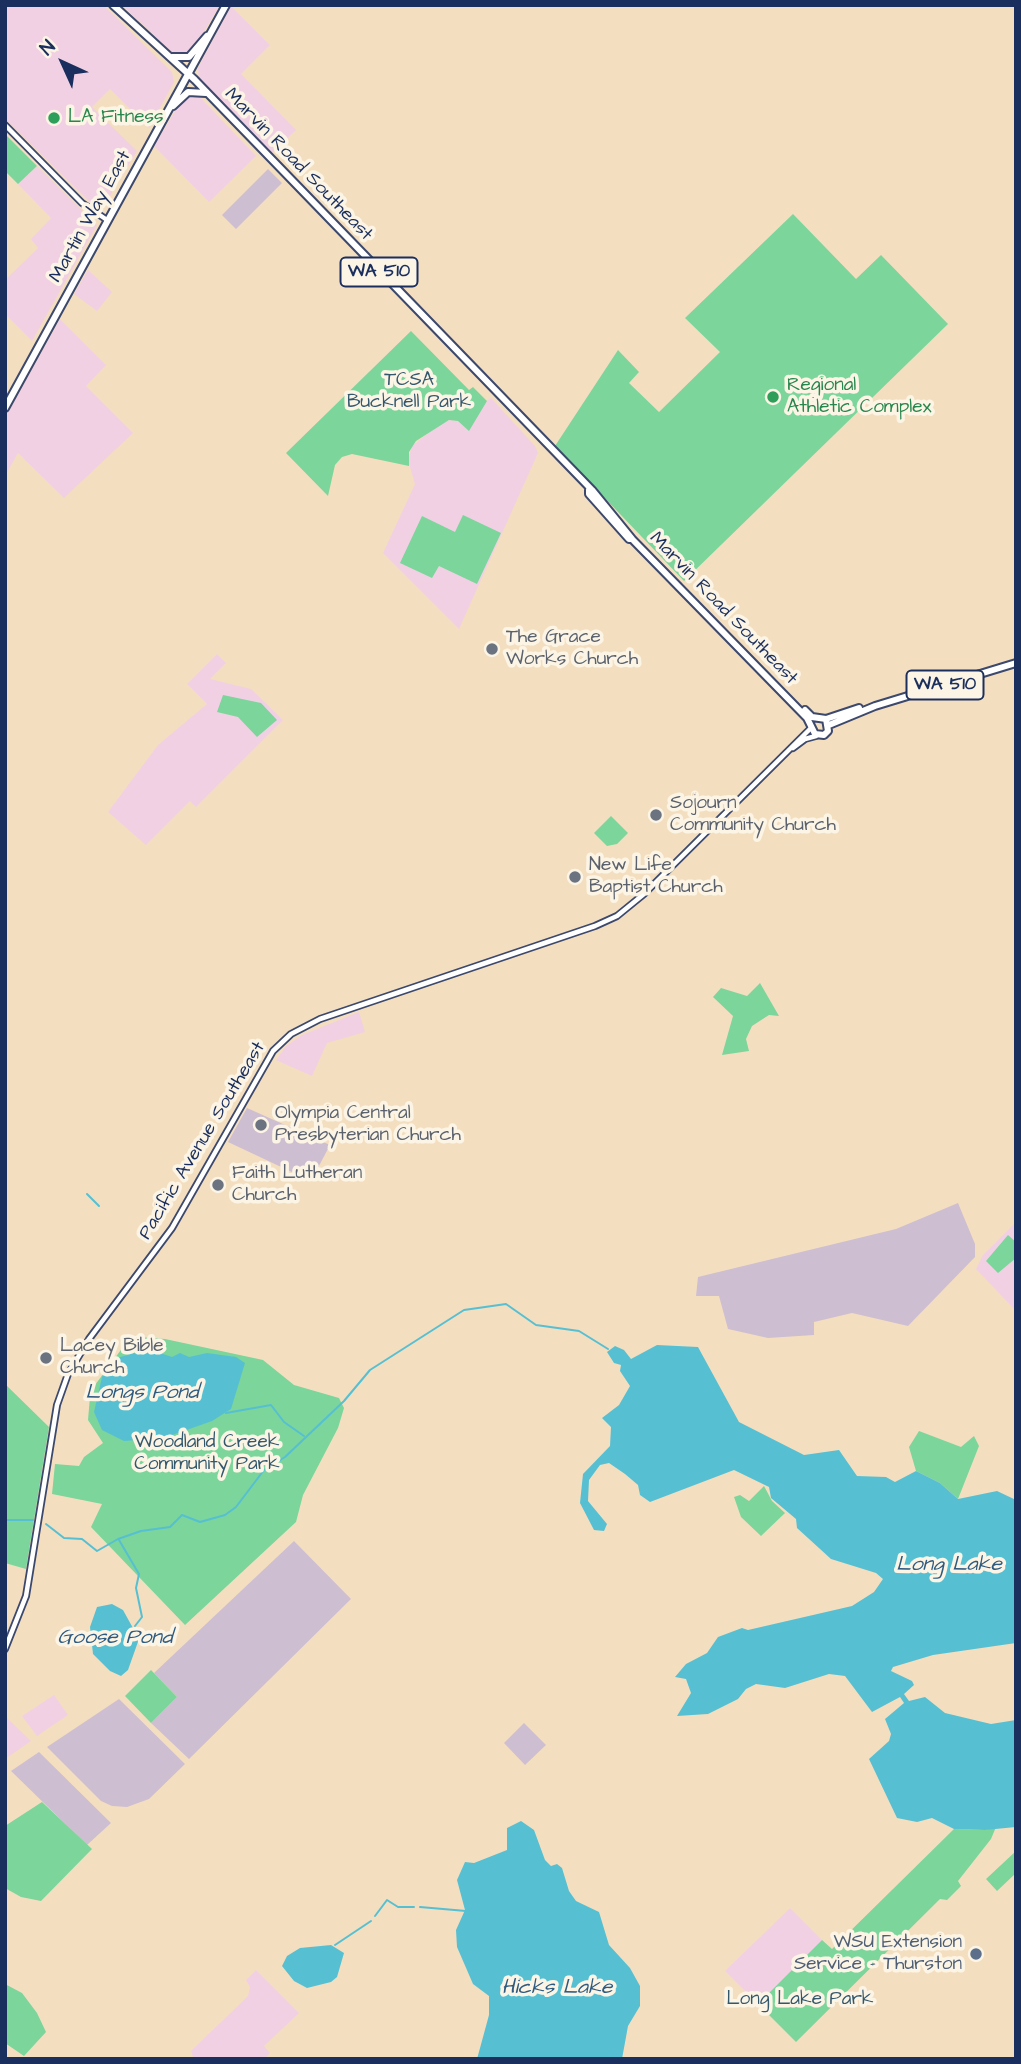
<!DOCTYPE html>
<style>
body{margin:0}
#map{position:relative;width:1021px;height:2064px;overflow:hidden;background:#f4dec0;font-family:"Architects Daughter",sans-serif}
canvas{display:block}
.frame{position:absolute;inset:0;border:7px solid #1b2f5e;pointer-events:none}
.north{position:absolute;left:28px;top:28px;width:70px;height:70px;-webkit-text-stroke:5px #fcf5e5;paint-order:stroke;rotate:315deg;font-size:19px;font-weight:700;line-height:28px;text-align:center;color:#1b2f5e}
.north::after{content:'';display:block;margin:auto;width:24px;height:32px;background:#1b2f5e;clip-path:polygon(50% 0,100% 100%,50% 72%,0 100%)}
</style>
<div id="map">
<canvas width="1021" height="2064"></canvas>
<div class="frame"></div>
<div class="north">N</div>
</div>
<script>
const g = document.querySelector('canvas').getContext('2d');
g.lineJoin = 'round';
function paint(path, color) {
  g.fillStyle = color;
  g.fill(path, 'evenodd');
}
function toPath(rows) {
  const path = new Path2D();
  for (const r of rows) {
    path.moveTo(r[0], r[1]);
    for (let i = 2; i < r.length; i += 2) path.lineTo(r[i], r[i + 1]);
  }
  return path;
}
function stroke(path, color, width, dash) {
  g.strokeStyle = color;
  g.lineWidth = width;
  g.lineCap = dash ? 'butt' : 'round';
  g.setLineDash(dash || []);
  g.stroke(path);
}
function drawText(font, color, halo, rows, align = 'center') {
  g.font = font + ' "Architects Daughter",sans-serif';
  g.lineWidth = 7;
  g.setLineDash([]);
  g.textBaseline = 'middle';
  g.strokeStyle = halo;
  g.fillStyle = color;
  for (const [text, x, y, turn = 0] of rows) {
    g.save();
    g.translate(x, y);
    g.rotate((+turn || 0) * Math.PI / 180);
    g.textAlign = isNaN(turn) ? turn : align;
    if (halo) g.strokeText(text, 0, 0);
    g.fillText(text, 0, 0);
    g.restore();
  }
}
const built = toPath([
 [5,5,103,5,172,72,174,82,149,128,110,89,92,107,137,151,102,209,94,206,5,119],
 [122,5,220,5,194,48,186,55,176,56],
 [231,6,270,45,241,74,296,130,272,153,199,80,198,68],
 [196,93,256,156,209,202,154,146,185,95],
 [37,166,97,225,32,341,5,314,5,280,38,248,31,239,51,218,18,184],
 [88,270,112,292,97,311,74,294],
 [60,319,106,365,86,386,133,433,64,498,18,453,5,476,5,418],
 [491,398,535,446,538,453,459,629,383,553,415,484,408,460,412,446,440,424,449,420,458,421],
 [217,654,226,663,210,679,251,689,283,720,196,807,190,801,146,845,108,812,158,745,207,704,187,684],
 [359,1012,365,1032,327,1043,312,1076,276,1060,286,1046,302,1035],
 [1016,1222,1016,1311,976,1269,983,1255],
 [54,1695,68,1715,37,1736,22,1716],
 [5,1716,31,1741,5,1759],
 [790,1908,822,1940,758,2004,725,1971],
 [256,1970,299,2013,264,2046,270,2053,264,2059,194,2059,191,2051,248,1996,250,1987,246,1980]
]);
const industrial = toPath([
 [268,169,282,183,236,229,222,215],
 [247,1108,330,1145,311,1181,228,1142],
 [958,1203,975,1244,975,1257,908,1326,852,1313,814,1322,814,1335,768,1338,728,1329,719,1296,696,1296,698,1277,896,1229],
 [294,1541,351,1599,189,1759,151,1723,177,1697,154,1673],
 [119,1699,185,1764,149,1799,127,1807,112,1806,101,1801,47,1747],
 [524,1723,546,1745,525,1765,504,1743],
 [39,1752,111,1823,87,1845,11,1771]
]);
const green = toPath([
 [5,134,37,166,18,184,5,171],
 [793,214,856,279,881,255,948,324,684,581,555,446,618,350,639,372,629,383,659,412,720,352,685,318],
 [411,331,469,390,473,387,487,401,469,431,458,421,449,420,416,441,409,452,409,466,352,454,342,457,335,465,328,496,286,453],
 [463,515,501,533,477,584,439,566,432,578,400,563,422,516,455,532],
 [223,695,261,703,277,720,257,737,238,717,217,712],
 [611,816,628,833,617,844,607,846,594,833],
 [760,983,779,1016,769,1015,752,1026,746,1039,749,1051,722,1055,733,1016,713,997,721,988,747,996],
 [1008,1235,1016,1242,1016,1258,998,1273,986,1261],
 [138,1337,165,1339,263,1360,294,1385,339,1398,344,1408,338,1428,303,1495,296,1522,185,1625,91,1527,102,1504,52,1494,55,1464,79,1466,84,1457,103,1443,88,1420,90,1397,95,1385,129,1339],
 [5,1384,49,1427,26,1569,5,1563],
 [919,1431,961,1447,974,1436,979,1446,958,1499,940,1483,916,1471,909,1447],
 [764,1486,772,1501,785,1513,761,1536,741,1517,734,1497,740,1495,749,1501],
 [151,1670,177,1697,151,1723,125,1696],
 [42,1802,92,1849,41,1901,21,1897,5,1888,5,1826],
 [996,1827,991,1839,958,1881,961,1886,947,1900,940,1899,796,2042,758,2004,822,1940,832,1949,954,1829,985,1830],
 [1016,1851,1016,1873,997,1891,986,1879],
 [5,1984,22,1993,37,2013,46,2032,24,2056,5,2043]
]);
const water = toPath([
 [657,1345,698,1347,739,1422,804,1455,839,1450,857,1476,886,1477,895,1482,916,1471,940,1483,958,1499,997,1491,1016,1500,1016,1643,933,1655,893,1667,891,1671,912,1681,914,1685,904,1694,909,1701,925,1697,945,1713,991,1724,1016,1720,1016,1827,985,1830,954,1829,932,1818,917,1822,897,1818,869,1759,889,1741,891,1734,885,1719,904,1703,900,1697,872,1712,845,1676,829,1674,785,1688,756,1684,746,1689,738,1699,708,1714,677,1716,691,1693,686,1679,675,1677,686,1664,707,1653,718,1637,742,1628,748,1630,852,1606,874,1592,883,1579,876,1573,831,1559,797,1528,796,1519,771,1498,769,1487,734,1470,650,1502,640,1495,638,1485,625,1474,609,1463,600,1465,589,1480,588,1501,607,1524,604,1531,594,1530,580,1503,583,1474,610,1446,611,1427,602,1418,619,1405,630,1386,620,1371,621,1365,614,1363,607,1352,615,1346,624,1350,631,1359],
 [148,1349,172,1357,180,1353,189,1357,207,1353,236,1357,245,1363,231,1409,212,1421,164,1438,124,1441,102,1430,94,1412,102,1377,117,1358],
 [112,1604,123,1610,139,1639,128,1670,121,1676,110,1671,93,1654,90,1627,97,1607],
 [521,1821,534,1830,545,1860,551,1866,557,1864,562,1868,569,1891,576,1901,599,1912,609,1945,630,1968,640,1986,640,2006,628,2026,622,2059,477,2059,489,2015,489,1996,473,1984,457,1947,456,1930,465,1910,457,1880,465,1862,474,1863,507,1850,507,1828],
 [331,1945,344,1953,337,1977,331,1982,307,1988,294,1981,282,1966,287,1956,300,1948]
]);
const stream = toPath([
 [87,1194,99,1206],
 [226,1413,271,1405,284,1422,304,1436],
 [5,1520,33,1520],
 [46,1524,64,1538,82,1539,97,1551,118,1539,141,1531,170,1527,182,1515,200,1522,225,1515,236,1507,264,1470,285,1457,344,1401,370,1370,464,1310,506,1304,536,1325,579,1331,608,1349],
 [119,1540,139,1574,136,1588,142,1617,135,1626],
 [420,1907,466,1911],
 [375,1916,387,1900,398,1907,414,1907],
 [335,1945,371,1921]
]);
const secondary = toPath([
 [5,125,82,203,107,220],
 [793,748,805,739,816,736],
 [5,1649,26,1596,57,1405,68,1374,89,1339,172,1228,273,1051,291,1034,320,1019,595,926,617,916,644,894,811,728]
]);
const primary = toPath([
 [113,5,195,80,592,490,632,539],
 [172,57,189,57,207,36],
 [173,106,188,92,206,93],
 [5,408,226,5],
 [589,490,589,494,629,539,632,539,807,718,815,734,824,735,828,731,826,719],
 [805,710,812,717,826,719,859,708],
 [829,725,875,706,1016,663]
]);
const markers = [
 [54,118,7,"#2e9e5b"],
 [773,397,7,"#2e9e5b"],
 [492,649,7,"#6b7280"],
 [656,815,7,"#6b7280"],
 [575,877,7,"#6b7280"],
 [261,1125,7,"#6b7280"],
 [218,1185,7,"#6b7280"],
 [46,1358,7,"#6b7280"],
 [976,1954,7,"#5c6f8a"]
];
const shields = [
 [379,272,77],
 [945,685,77]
];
const shieldNames = [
 ["WA 510",379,272],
 ["WA 510",945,685]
];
const leisureNames = [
 ["LA Fitness",68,118],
 ["Regional",787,386],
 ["Athletic Complex",787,408]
];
const streetNames = [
 ["Marvin Road Southeast",298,165,46],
 ["Martin Way East",91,217,-61],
 ["Marvin Road Southeast",723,609,46],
 ["Pacific Avenue Southeast",203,1141,-59]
];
const parkNames = [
 ["TCSA",409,381],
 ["Bucknell Park",409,403],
 ["Woodland Creek",207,1443],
 ["Community Park",207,1465],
 ["Long Lake Park",800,2000]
];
const worshipNames = [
 ["The Grace",506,638],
 ["Works Church",506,660],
 ["Sojourn",670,804],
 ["Community Church",670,826],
 ["New Life",589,866],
 ["Baptist Church",589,888],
 ["Olympia Central",275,1114],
 ["Presbyterian Church",275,1136],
 ["Faith Lutheran",232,1174],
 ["Church",232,1196],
 ["Lacey Bible",60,1347],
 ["Church",60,1369]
];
const serviceNames = [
 ["WSU Extension",962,1943],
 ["Service - Thurston",962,1965]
];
const waterNames = [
 ["Longs Pond",142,1394],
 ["Long Lake",949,1566],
 ["Goose Pond",115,1639],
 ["Hicks Lake",557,1989]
];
paint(built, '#f1d0e3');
paint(industrial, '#cebed1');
paint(green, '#7cd59b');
paint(water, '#56c0d2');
stroke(stream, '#56c0d2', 2);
stroke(secondary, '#3c496d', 8);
stroke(primary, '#3c496d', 10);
stroke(secondary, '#fff', 4.5);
stroke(primary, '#fff', 6);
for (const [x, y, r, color] of markers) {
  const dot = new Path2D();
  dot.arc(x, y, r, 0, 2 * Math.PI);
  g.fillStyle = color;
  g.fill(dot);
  stroke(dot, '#fcf5e5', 2.5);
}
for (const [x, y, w] of shields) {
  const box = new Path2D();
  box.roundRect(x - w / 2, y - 14.5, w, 29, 5);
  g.fillStyle = '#fcf5e5';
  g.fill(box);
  stroke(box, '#1b2f5e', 2);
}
drawText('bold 18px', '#1b2f5e', null, shieldNames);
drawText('19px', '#27864d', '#fcf5e5', leisureNames, 'left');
drawText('19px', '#1b2f5e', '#fcf5e5', streetNames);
drawText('19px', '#33586d', '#fcf5e5', parkNames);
drawText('19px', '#5b616d', '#fcf5e5', worshipNames, 'left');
drawText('19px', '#4e5e75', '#fcf5e5', serviceNames, 'right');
drawText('italic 21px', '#2d5a81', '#fcf5e5', waterNames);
</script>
